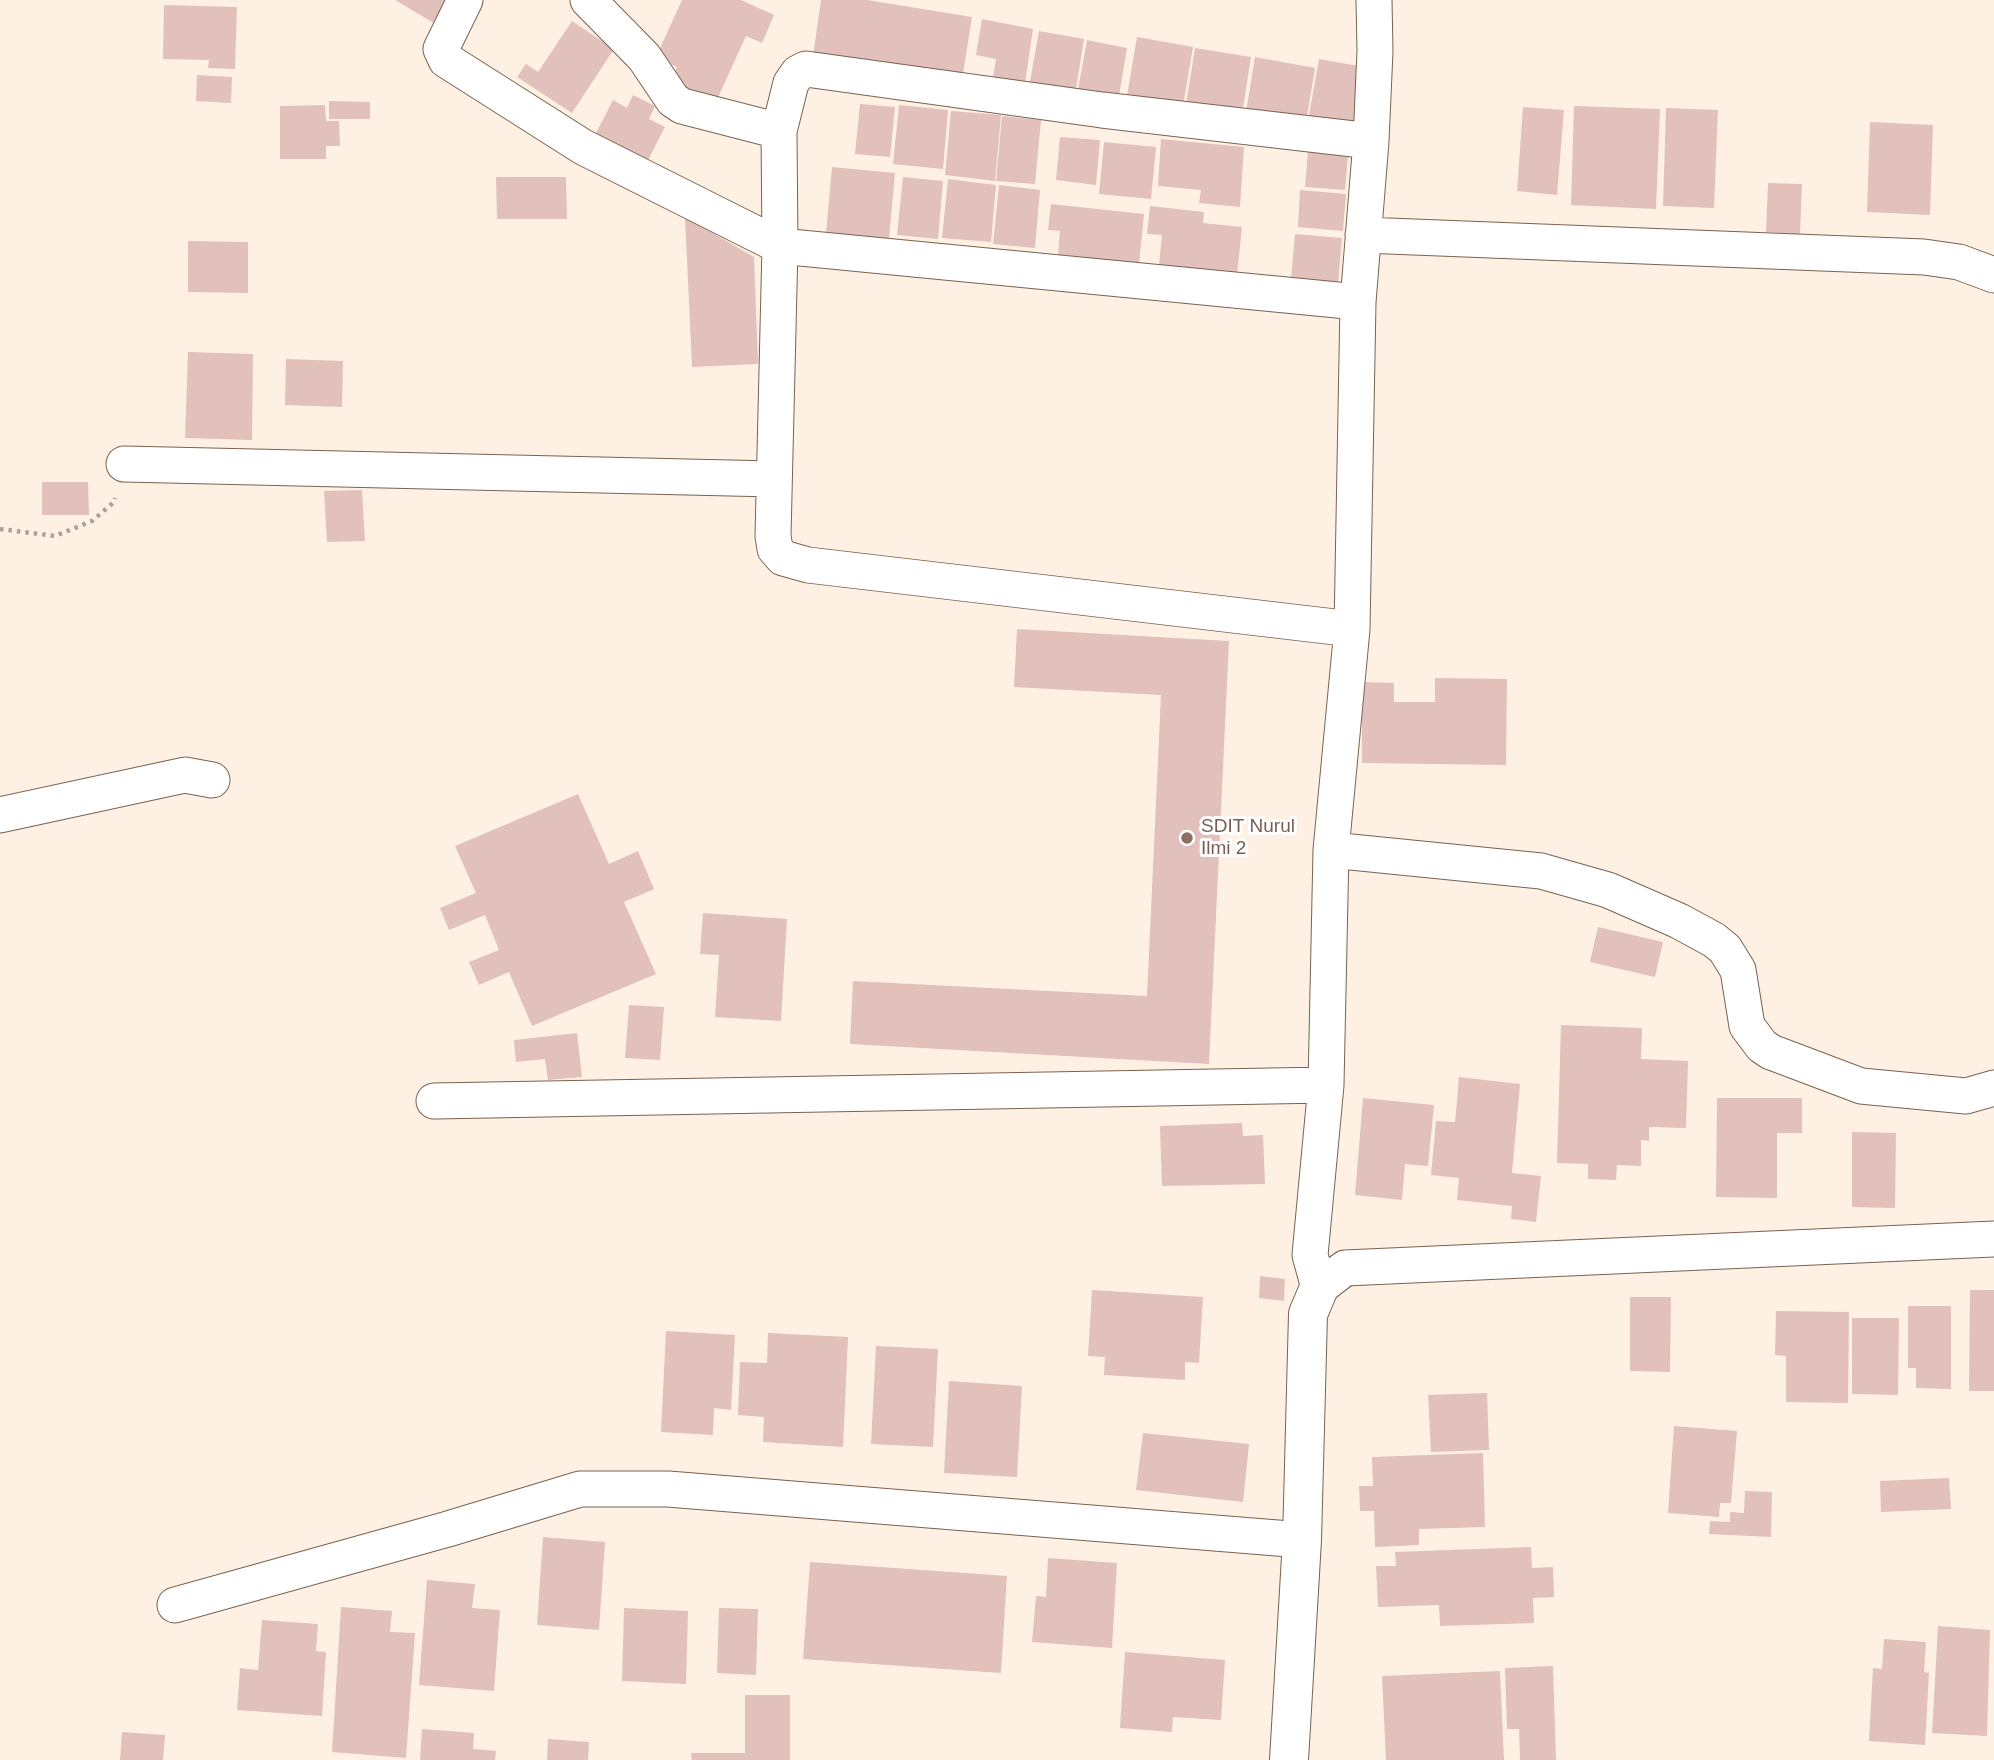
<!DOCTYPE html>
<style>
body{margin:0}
canvas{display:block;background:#fef0e2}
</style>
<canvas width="1994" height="1760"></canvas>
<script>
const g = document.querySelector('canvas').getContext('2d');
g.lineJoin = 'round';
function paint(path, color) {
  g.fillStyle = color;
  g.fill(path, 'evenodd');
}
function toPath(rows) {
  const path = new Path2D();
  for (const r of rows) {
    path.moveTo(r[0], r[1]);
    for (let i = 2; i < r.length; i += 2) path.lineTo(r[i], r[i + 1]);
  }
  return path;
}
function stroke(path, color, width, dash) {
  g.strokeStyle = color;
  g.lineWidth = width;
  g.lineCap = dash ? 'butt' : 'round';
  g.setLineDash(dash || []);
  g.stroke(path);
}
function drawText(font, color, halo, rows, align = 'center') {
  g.font = font + ' Helvetica,sans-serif';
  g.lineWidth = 6;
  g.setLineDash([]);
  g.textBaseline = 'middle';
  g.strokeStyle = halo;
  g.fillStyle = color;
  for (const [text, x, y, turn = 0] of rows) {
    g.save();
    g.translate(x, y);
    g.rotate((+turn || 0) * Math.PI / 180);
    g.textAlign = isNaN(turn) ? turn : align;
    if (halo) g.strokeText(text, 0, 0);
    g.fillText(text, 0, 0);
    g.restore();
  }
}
const building = toPath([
 [395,0,452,0,437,25],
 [682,0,741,0,774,15,762,43,746,36,715,104,670,83,677,67,656,57],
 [821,0,867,0,972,17,962,80,813,56],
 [164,5,237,7,235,69,208,68,209,60,163,59],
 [982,19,1033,29,1025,83,993,77,996,59,976,55],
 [572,21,614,49,572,113,517,77,526,64,538,72],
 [1039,31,1084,39,1075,95,1029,87],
 [1137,37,1193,47,1182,112,1126,102],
 [1087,40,1127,48,1118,102,1077,95],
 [1195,48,1251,57,1241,121,1185,111],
 [1255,57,1315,68,1305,128,1245,118],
 [1319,59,1364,67,1353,134,1307,126],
 [197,75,232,77,231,103,196,101],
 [633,95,655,106,649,119,665,127,648,160,596,133,613,100,627,108],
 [329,101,370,102,370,119,329,119],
 [860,104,895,107,890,157,855,154],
 [325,105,326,121,339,121,340,146,326,146,326,159,280,159,280,106],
 [899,105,948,110,943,169,893,164],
 [1574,106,1660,109,1656,209,1571,205],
 [1523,107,1564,110,1557,195,1517,191],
 [1666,108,1718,110,1714,208,1663,206],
 [951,111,1001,115,995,181,945,175],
 [1002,116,1041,120,1035,184,996,181],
 [1870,122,1933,125,1930,215,1867,212],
 [1060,137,1100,140,1096,185,1056,180],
 [1161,139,1244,147,1240,207,1199,203,1201,190,1158,186],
 [1104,142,1156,147,1151,199,1099,194],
 [1308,151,1348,155,1345,190,1305,187],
 [832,167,895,173,889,239,826,233],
 [496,177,566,177,567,219,497,219],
 [903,177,943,181,938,239,897,235],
 [948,179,996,185,991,242,942,238],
 [1768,183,1802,184,1800,234,1766,232],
 [999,185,1040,190,1035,248,993,244],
 [1300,190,1346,194,1343,231,1298,227],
 [1051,204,1144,214,1139,264,1058,255,1060,231,1048,230],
 [1150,206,1204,212,1203,223,1242,227,1237,274,1159,265,1162,235,1147,234],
 [685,217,754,257,758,364,692,367],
 [1295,234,1342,238,1338,283,1291,279],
 [188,241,248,242,248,293,188,292],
 [188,352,253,354,252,440,185,438],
 [286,359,343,361,342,407,285,405],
 [42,482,88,482,89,515,42,515],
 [362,490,365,541,327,542,324,491],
 [1017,629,1229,641,1209,1064,850,1044,853,981,1147,996,1161,695,1014,687],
 [1435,678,1507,679,1506,765,1362,763,1362,682,1394,683,1394,702,1435,702],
 [578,794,609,864,638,851,654,889,624,902,656,974,532,1026,509,972,479,985,469,962,499,950,485,915,449,930,440,908,476,893,455,846],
 [703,913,787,919,781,1021,715,1017,719,955,700,954],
 [1598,927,1663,942,1655,977,1590,962],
 [629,1005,664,1007,660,1060,625,1058],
 [1561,1025,1642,1028,1641,1059,1688,1061,1686,1128,1649,1127,1649,1141,1641,1140,1641,1166,1617,1165,1616,1180,1588,1179,1588,1164,1557,1163],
 [577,1033,582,1077,548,1080,545,1059,516,1062,514,1040],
 [1459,1077,1520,1084,1512,1173,1541,1176,1536,1222,1511,1219,1512,1206,1457,1200,1459,1178,1431,1175,1436,1121,1455,1122],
 [1363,1098,1434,1105,1428,1166,1405,1164,1402,1200,1355,1195],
 [1717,1098,1802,1098,1802,1133,1777,1133,1777,1198,1716,1197],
 [1242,1123,1243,1136,1263,1135,1265,1184,1162,1186,1160,1126],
 [1852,1132,1896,1133,1895,1208,1852,1207],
 [1260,1276,1285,1279,1284,1301,1259,1298],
 [1092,1290,1203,1297,1199,1363,1185,1362,1185,1380,1104,1375,1105,1357,1088,1356],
 [1970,1290,1994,1290,1994,1391,1969,1391],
 [1630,1297,1671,1297,1670,1372,1630,1371],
 [1908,1306,1951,1306,1951,1389,1916,1388,1916,1368,1908,1368],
 [1776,1311,1849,1312,1848,1403,1786,1402,1786,1356,1775,1355],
 [1852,1318,1899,1318,1898,1395,1852,1394],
 [666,1331,735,1335,731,1410,714,1408,713,1435,661,1432],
 [768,1333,848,1337,843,1447,763,1442,764,1417,738,1415,740,1362,767,1363],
 [876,1346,938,1349,933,1447,871,1444],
 [949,1381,1022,1386,1017,1477,944,1473],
 [1487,1393,1489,1450,1431,1452,1428,1395],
 [1674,1426,1737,1431,1731,1503,1720,1503,1719,1517,1668,1513],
 [1143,1433,1249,1444,1243,1502,1136,1490],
 [1483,1453,1485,1527,1419,1529,1419,1545,1375,1547,1374,1511,1360,1511,1359,1486,1373,1486,1372,1457],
 [1949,1478,1951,1509,1881,1512,1880,1481],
 [1745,1491,1772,1492,1771,1537,1709,1534,1710,1521,1730,1522,1730,1512,1744,1513],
 [543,1537,605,1542,599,1630,537,1625],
 [1531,1547,1532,1568,1553,1567,1554,1597,1533,1598,1534,1623,1440,1626,1439,1605,1378,1607,1376,1566,1396,1566,1395,1552],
 [1048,1558,1117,1563,1112,1648,1032,1642,1036,1596,1046,1597],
 [810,1562,1007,1576,1001,1673,803,1659],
 [427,1580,475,1584,472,1608,500,1610,494,1691,419,1685],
 [341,1607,392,1611,390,1632,415,1633,406,1758,332,1752],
 [624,1608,688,1611,686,1684,622,1681],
 [719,1608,758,1609,756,1675,717,1673],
 [262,1620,318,1624,316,1651,326,1652,322,1716,237,1710,240,1668,258,1670],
 [1938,1626,1990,1630,1987,1736,1932,1733],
 [1884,1639,1926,1642,1924,1672,1929,1673,1925,1745,1869,1741,1873,1668,1882,1669],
 [1125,1652,1225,1660,1221,1720,1173,1717,1172,1732,1120,1728],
 [1553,1666,1556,1760,1520,1760,1519,1729,1507,1729,1505,1668],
 [1500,1671,1504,1760,1386,1760,1382,1676],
 [745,1695,790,1695,790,1760,692,1760,691,1753,745,1753],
 [422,1729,474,1733,473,1749,496,1751,495,1760,420,1760],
 [122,1732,165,1735,163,1760,120,1760],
 [548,1739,589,1742,588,1760,547,1760]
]);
const path = toPath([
 [0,529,55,536,92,521,114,502,115,498]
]);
const street = toPath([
 [465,0,441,49,446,60,583,147,780,246,773,536,775,549,783,558,808,565,1352,629],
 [588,0,644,57,673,100,682,106,779,131],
 [1374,0,1375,51,1371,141,1358,302,1352,629,1331,850,1326,1085,1310,1255,1319,1288,1345,1268,1994,1239],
 [1363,235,1924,257,1959,262,1994,275],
 [1358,302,780,246,779,131,791,83,798,73,806,69,1102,110,1371,141],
 [124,464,774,479],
 [0,815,185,775,212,780],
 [1331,850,1541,871,1608,890,1679,921,1714,940,1725,949,1738,970,1747,1026,1762,1046,1771,1052,1861,1086,1966,1096,1994,1088],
 [434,1101,1326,1085],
 [175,1605,448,1529,580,1489,668,1489,1302,1540]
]);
const secondary = toPath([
 [1289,1760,1302,1540,1308,1314,1319,1288]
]);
const markers = [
 [1187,838,7,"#8d6e63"]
];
const educationNames = [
 ["SDIT Nurul",1201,827],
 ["Ilmi 2",1201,849]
];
paint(building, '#e2c0bc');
stroke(street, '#786350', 37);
stroke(secondary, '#786350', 40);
stroke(path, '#ada195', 4.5, [3.5, 5]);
stroke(street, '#fff', 35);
stroke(secondary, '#fff', 38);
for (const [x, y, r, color] of markers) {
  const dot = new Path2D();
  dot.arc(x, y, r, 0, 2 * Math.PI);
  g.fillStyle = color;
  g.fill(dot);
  stroke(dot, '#fff', 2.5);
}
drawText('19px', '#785e54', '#fff', educationNames, 'left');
</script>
